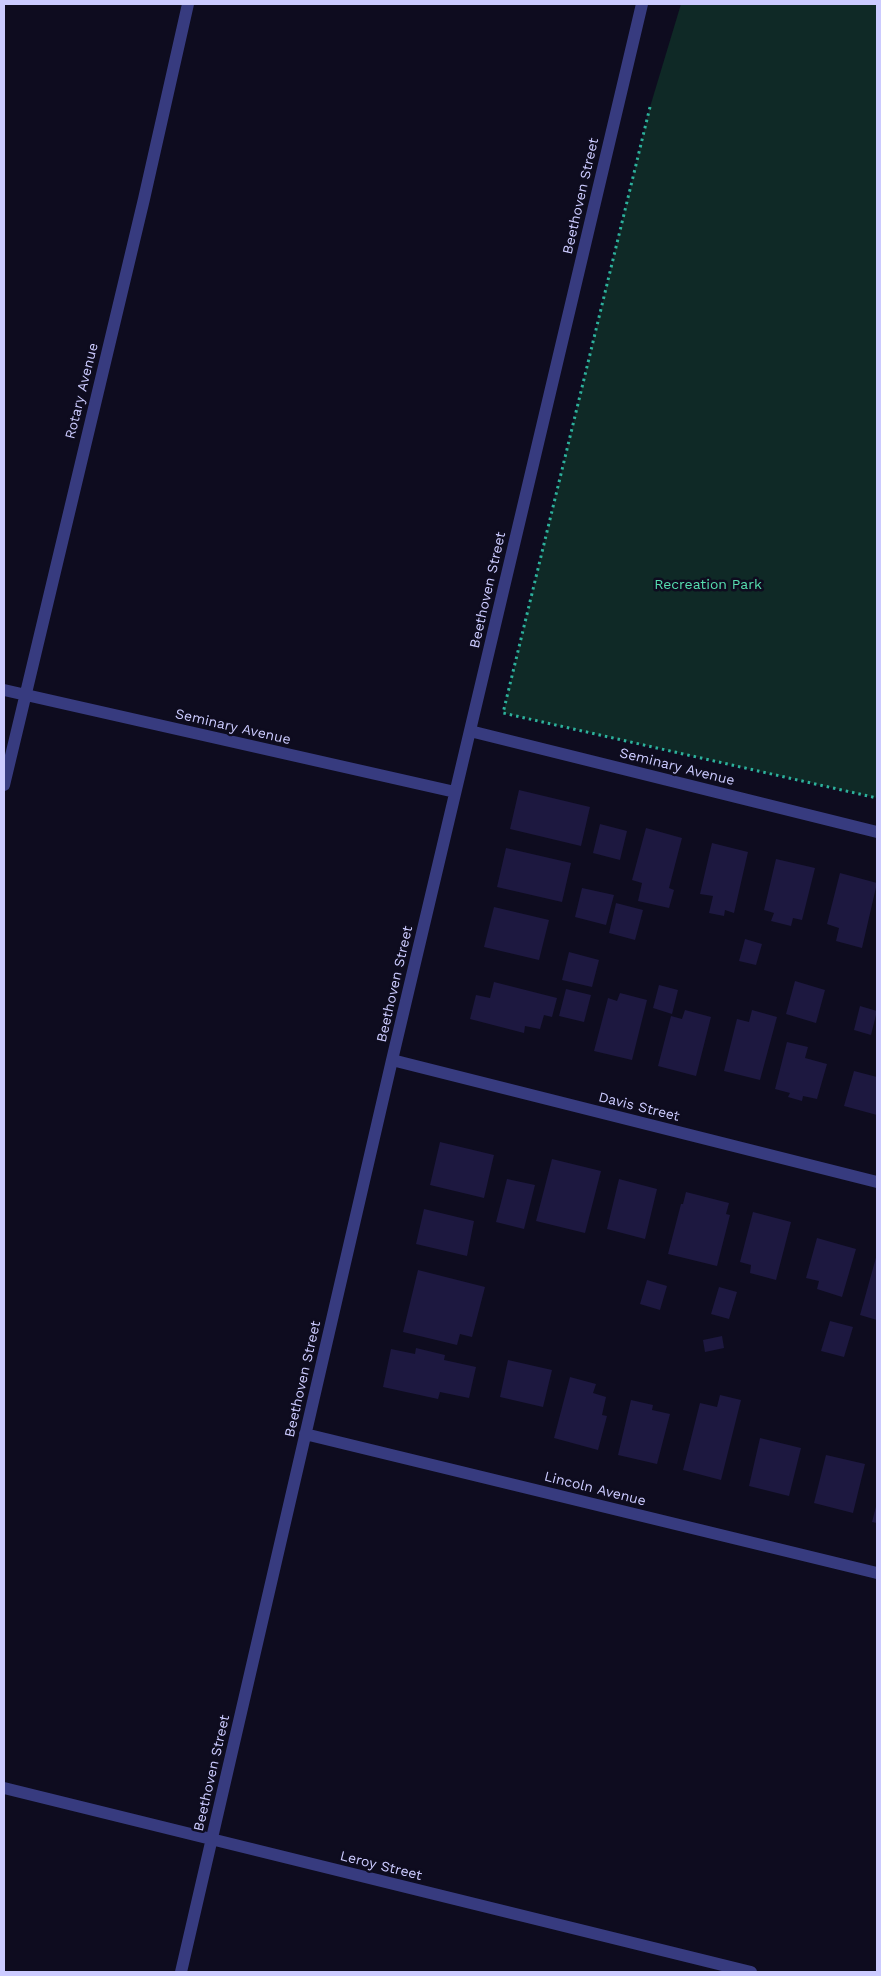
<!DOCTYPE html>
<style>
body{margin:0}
#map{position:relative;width:881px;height:1976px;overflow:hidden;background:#0e0c1f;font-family:"Work Sans",sans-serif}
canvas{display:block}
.frame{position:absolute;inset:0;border:5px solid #cccbff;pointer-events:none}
</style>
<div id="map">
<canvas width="881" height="1976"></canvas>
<div class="frame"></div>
</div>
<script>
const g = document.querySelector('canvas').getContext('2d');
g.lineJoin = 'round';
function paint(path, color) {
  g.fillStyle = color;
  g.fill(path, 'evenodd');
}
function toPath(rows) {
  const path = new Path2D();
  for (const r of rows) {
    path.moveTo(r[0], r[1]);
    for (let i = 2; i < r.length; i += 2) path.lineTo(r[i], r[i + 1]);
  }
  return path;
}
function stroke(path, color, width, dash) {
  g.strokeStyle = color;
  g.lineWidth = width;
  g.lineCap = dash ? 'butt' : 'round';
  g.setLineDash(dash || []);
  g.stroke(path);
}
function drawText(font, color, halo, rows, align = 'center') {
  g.font = font + ' "Work Sans",sans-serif';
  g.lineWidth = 5;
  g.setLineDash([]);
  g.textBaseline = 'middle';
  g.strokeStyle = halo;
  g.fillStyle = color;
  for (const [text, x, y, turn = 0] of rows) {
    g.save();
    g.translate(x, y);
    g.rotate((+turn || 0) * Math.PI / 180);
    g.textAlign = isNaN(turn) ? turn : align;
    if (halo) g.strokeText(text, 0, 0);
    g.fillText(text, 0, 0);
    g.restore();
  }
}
const green = toPath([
 [681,4,877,4,877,798,503,713,650,107]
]);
const building = toPath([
 [519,790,590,807,581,846,510,829],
 [600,824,627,831,620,860,593,853],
 [646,828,682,838,669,888,674,890,669,908,638,901,642,883,632,880],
 [712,843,748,852,734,913,725,910,724,916,709,913,713,896,700,894],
 [506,848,571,863,562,902,497,887],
 [776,859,815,868,802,920,793,918,791,926,771,921,774,913,764,910],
 [840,873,877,883,862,948,836,941,839,928,827,924],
 [582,888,614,895,606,925,575,917],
 [616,903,643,910,635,940,609,933],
 [494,907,549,920,539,960,484,947],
 [745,939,762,944,756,965,739,961],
 [569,952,599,960,592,987,562,980],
 [795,981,825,990,816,1023,786,1014],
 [494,982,557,998,552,1017,544,1015,540,1029,525,1026,524,1033,470,1019,476,995,490,998],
 [659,985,678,990,672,1014,653,1008],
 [566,989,591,995,584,1022,559,1016],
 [620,993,647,1000,632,1060,594,1051,608,998,617,1001],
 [860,1006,877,1011,871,1035,854,1030],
 [685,1010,711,1017,696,1076,658,1066,671,1016,682,1019],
 [752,1010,777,1017,760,1080,724,1071,737,1019,749,1022],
 [787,1042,808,1047,805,1058,827,1064,817,1099,803,1096,802,1101,788,1097,790,1093,775,1089],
 [854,1071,877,1077,877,1115,844,1106],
 [440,1142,494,1155,484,1198,430,1185],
 [552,1159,601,1171,585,1233,536,1221],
 [507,1179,535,1185,524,1229,496,1222],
 [619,1179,657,1189,645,1239,607,1229],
 [686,1192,729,1203,726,1214,730,1215,717,1266,668,1254,681,1204,683,1204],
 [424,1209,474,1221,467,1256,416,1244],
 [753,1212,791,1222,776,1280,750,1273,751,1265,740,1262],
 [817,1238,856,1249,842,1297,817,1289,819,1281,806,1278],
 [877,1254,877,1320,860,1315],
 [418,1270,485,1287,472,1337,460,1334,457,1345,403,1332],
 [647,1280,667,1286,660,1310,640,1304],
 [719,1287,737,1292,729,1319,711,1314],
 [830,1321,853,1327,844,1357,821,1351],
 [722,1336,724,1348,705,1352,703,1340],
 [416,1348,445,1355,444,1360,476,1367,469,1398,440,1392,438,1399,383,1387,391,1349,415,1354],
 [508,1360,552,1370,543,1407,500,1397],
 [570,1377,596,1384,593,1393,606,1397,602,1415,607,1416,598,1450,554,1438],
 [720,1395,741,1400,721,1480,683,1470,700,1403,717,1407],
 [631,1400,653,1405,652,1410,670,1414,657,1464,618,1455],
 [760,1438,801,1448,789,1496,749,1486],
 [826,1455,865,1464,853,1513,814,1503],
 [877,1503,877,1523,872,1522]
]);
const path = toPath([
 [650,107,503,713,877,798]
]);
const minor = toPath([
 [4,690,455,792],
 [470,731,877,832],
 [4,785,144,199,188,4],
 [392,1060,877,1182],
 [305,1434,877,1573],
 [4,1788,751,1972],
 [181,1972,392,1060,642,4]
]);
const streetNames = [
 ["Beethoven Street",581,196,-77],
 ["Rotary Avenue",82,391,-76],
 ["Beethoven Street",488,590,-77],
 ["Seminary Avenue",233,727,13],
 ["Seminary Avenue",677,767,14],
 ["Beethoven Street",395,984,-77],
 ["Davis Street",639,1107,14],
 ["Beethoven Street",303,1379,-77],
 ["Lincoln Avenue",595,1489,14],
 ["Beethoven Street",212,1773,-77],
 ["Leroy Street",381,1866,14]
];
const parkNames = [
 ["Recreation Park",708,585]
];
paint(green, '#0f2926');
paint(building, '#1d1840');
stroke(path, '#2db19c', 3, [2.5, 4]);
stroke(minor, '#373b7f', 12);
drawText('14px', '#cccbff', '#0e0c1f', streetNames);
drawText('14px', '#57dfb0', '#0e0c1f', parkNames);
</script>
